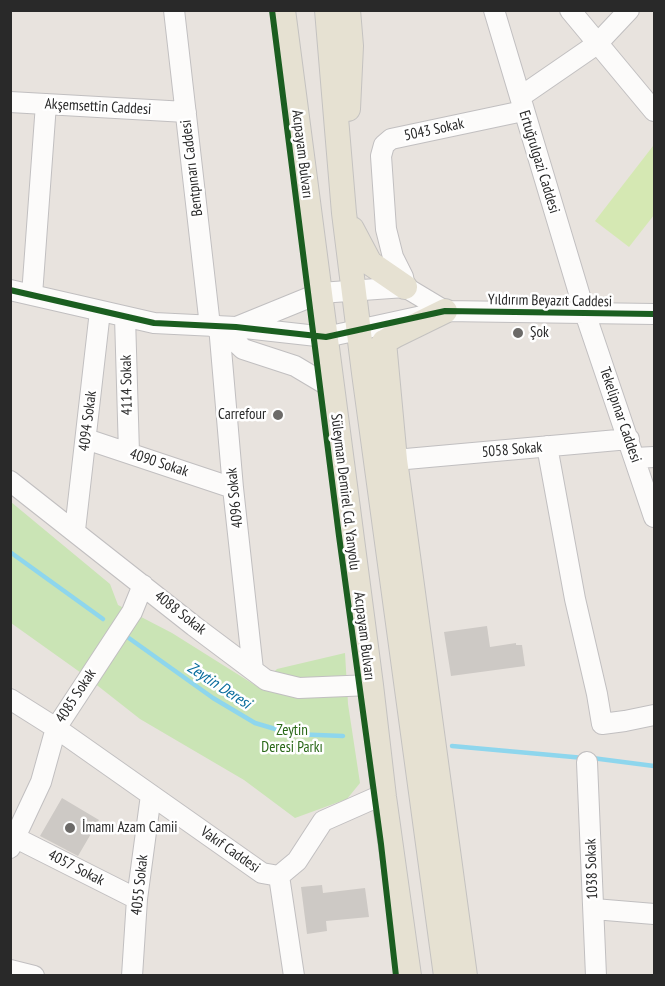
<!DOCTYPE html>
<meta charset="utf-8">
<style>
body{margin:0}
#map{position:relative;width:665px;height:986px;overflow:hidden;background:#e8e3de;font-family:"PT Sans Narrow",sans-serif}
canvas{display:block}
.frame{position:absolute;inset:0;border:12px solid #292929;pointer-events:none}
</style>
<div id="map">
<canvas width="665" height="986"></canvas>
<div class="frame"></div>
</div>
<script>
const g = document.querySelector('canvas').getContext('2d');
g.lineJoin = 'round';
function paint(path, color) {
  g.fillStyle = color;
  g.fill(path, 'evenodd');
}
function toPath(rows) {
  const path = new Path2D();
  for (const r of rows) {
    path.moveTo(r[0], r[1]);
    for (let i = 2; i < r.length; i += 2) path.lineTo(r[i], r[i + 1]);
  }
  return path;
}
function stroke(path, color, width, dash) {
  g.strokeStyle = color;
  g.lineWidth = width;
  g.lineCap = dash ? 'butt' : 'round';
  g.setLineDash(dash || []);
  g.stroke(path);
}
function drawText(font, color, halo, rows, align = 'center') {
  g.font = font + ' "PT Sans Narrow",sans-serif';
  g.lineWidth = 5;
  g.setLineDash([]);
  g.textBaseline = 'middle';
  g.strokeStyle = halo;
  g.fillStyle = color;
  for (const [text, x, y, turn = 0] of rows) {
    g.save();
    g.translate(x, y);
    g.rotate((+turn || 0) * Math.PI / 180);
    g.textAlign = isNaN(turn) ? turn : align;
    if (halo) g.strokeText(text, 0, 0);
    g.fillText(text, 0, 0);
    g.restore();
  }
}
const green = toPath([
 [11,502,110,584,118,605,172,633,258,687,277,669,345,653,348,704,360,783,347,799,295,818,244,780,140,719,84,675,11,623]
]);
const pitch = toPath([
 [653,146,654,147,654,215,629,247,595,221]
]);
const stream = toPath([
 [10,552,103,619],
 [126,636,213,698,255,723,292,734,343,736],
 [452,746,584,758],
 [592,758,654,766]
]);
const building = toPath([
 [487,626,490,647,516,643,516,645,522,645,525,666,451,676,444,632],
 [62,798,99,820,78,856,40,836],
 [322,885,323,893,365,888,369,917,326,921,327,931,307,934,301,887]
]);
const minor = toPath([
 [174,10,210,326],
 [494,10,585,313,654,517],
 [570,10,654,111],
 [520,97,597,44,629,10],
 [10,102,186,112],
 [405,287,403,277,393,257,386,229,381,156,384,145,391,139,523,111],
 [10,290,154,323,236,327,326,337,445,311,654,314],
 [32,295,46,104],
 [125,317,129,453],
 [219,326,233,488,253,670],
 [219,326,243,349,295,366,332,388],
 [239,326,320,293,405,287,445,311],
 [86,439,233,488],
 [547,446,575,599,597,694,602,724,625,721,654,715],
 [635,458,654,457],
 [395,460,629,439],
 [10,481,194,626,266,680,299,688,371,685],
 [75,530,100,311],
 [10,699,56,728,262,873,279,876,297,861,323,821,375,798,384,797],
 [587,762,596,976],
 [14,837,137,899],
 [10,848,41,782,56,728,132,612,143,585],
 [279,876,294,976],
 [594,909,654,914],
 [10,970,34,976],
 [132,976,137,899,151,795]
]);
const major = toPath([
 [283,10,371,685,384,797,409,976],
 [327,10,344,213,364,373,446,976],
 [348,10,351,46,348,109],
 [352,229,370,263,405,287],
 [384,342,395,460,465,976],
 [377,354,384,342,396,335,445,311]
]);
const cycleway = toPath([
 [272,10,339,536,381,844,396,976],
 [10,290,154,323,236,327,326,337,445,311,654,314]
]);
const markers = [
 [518,333,6,"#6c6a68"],
 [278,415,6,"#6c6a68"],
 [70,828,6,"#6c6a68"]
];
const streetNames = [
 ["Akşemsettin Caddesi",98,107,3],
 ["5043 Sokak",434,130,-12],
 ["Acıpayam Bulvarı",302,154,83],
 ["Ertuğrulgazi Caddesi",539,162,73],
 ["Bentpınarı Caddesi",192,168,-97],
 ["Yıldırım Beyazıt Caddesi",550,301,1],
 ["4114 Sokak",127,385,-91],
 ["Tekelipınar Caddesi",620,415,71],
 ["4094 Sokak",88,421,-83],
 ["5058 Sokak",512,450,-5],
 ["4090 Sokak",159,463,18],
 ["Süleyman Demirel Cd. Yanyolu",345,492,83],
 ["4096 Sokak",235,498,-96],
 ["4088 Sokak",180,613,38],
 ["Acıpayam Bulvarı",364,636,83],
 ["4085 Sokak",76,696,-57],
 ["Vakıf Caddesi",230,850,35],
 ["4057 Sokak",76,868,27],
 ["1038 Sokak",592,869,-92],
 ["4055 Sokak",140,885,-84]
];
const poiNames = [
 ["Şok",530,333],
 ["Carrefour",266,415,"right"],
 ["İmamı Azam Camii",82,828]
];
const parkNames = [
 ["Zeytin",292,731],
 ["Deresi Parkı",292,748]
];
const waterNames = [
 ["Zeytin Deresi",219,686,33]
];
paint(green, '#cae4b5');
paint(pitch, '#d5e8b3');
stroke(stream, '#8ed6ed', 4.5);
paint(building, '#cdc9c5');
stroke(minor, '#c1bfc0', 22);
stroke(major, '#c4c2c0', 26);
stroke(minor, '#fcfbfa', 20);
stroke(major, '#e6e1d2', 24);
stroke(cycleway, '#1b5e20', 6);
for (const [x, y, r, color] of markers) {
  const dot = new Path2D();
  dot.arc(x, y, r, 0, 2 * Math.PI);
  g.fillStyle = color;
  g.fill(dot);
  stroke(dot, '#fff', 2);
}
drawText('15px', '#292929', '#fff', streetNames);
drawText('15px', '#292929', '#fff', poiNames, 'left');
drawText('15px', '#296817', '#fff', parkNames);
drawText('italic 16px', '#086c9d', '#fff', waterNames);
</script>
